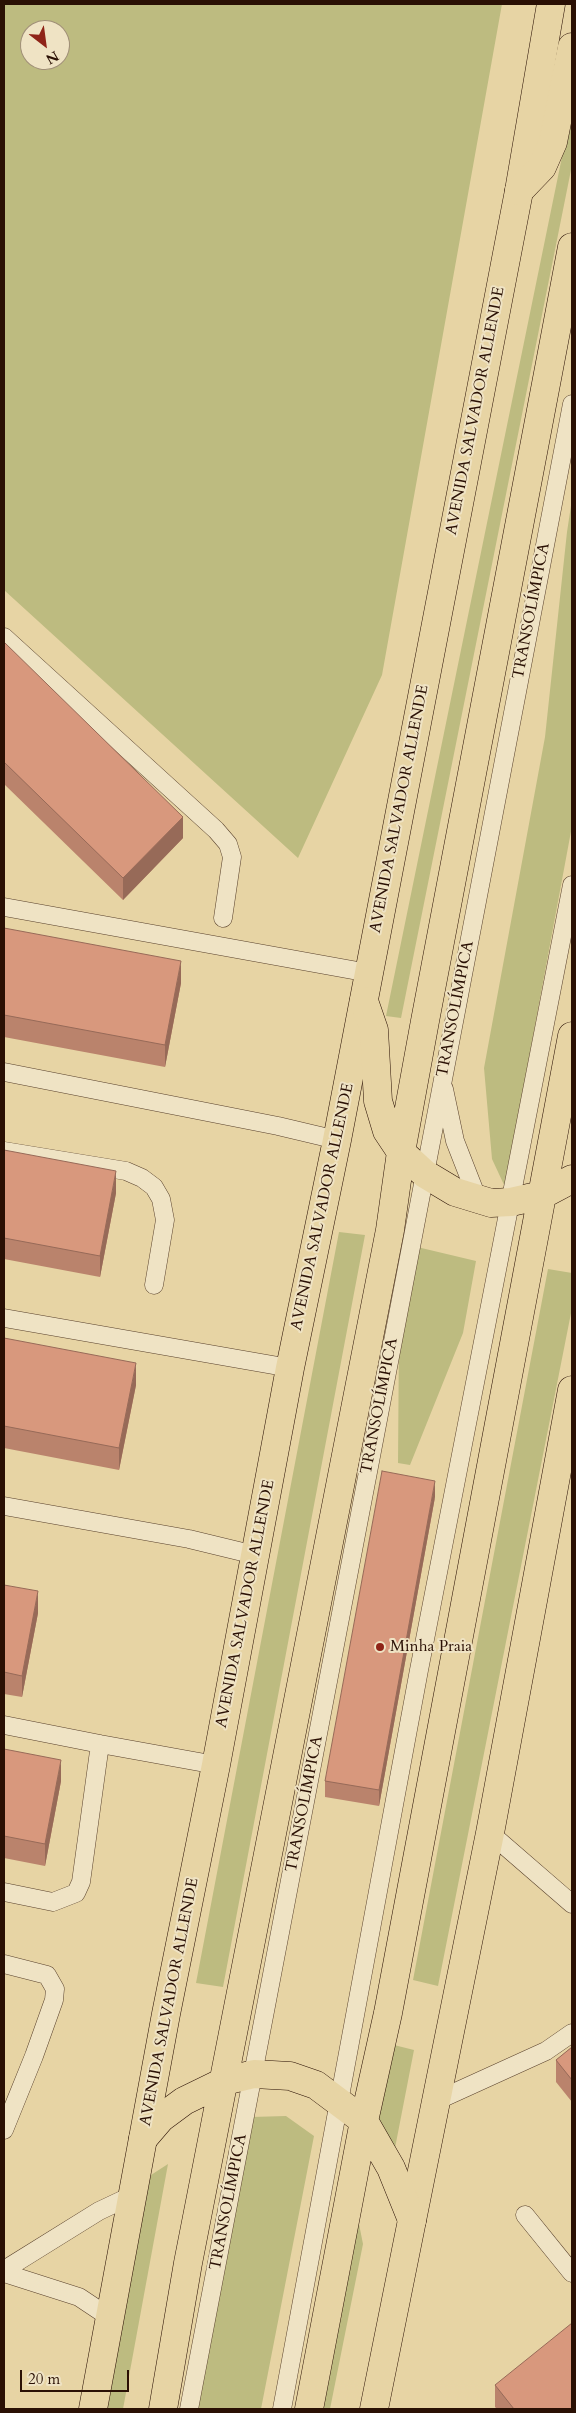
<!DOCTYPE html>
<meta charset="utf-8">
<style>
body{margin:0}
#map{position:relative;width:576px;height:2413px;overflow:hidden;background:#e7d4a4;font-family:Cardo,serif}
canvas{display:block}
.frame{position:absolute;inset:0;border:5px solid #2a1004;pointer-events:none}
.north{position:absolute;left:20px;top:20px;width:50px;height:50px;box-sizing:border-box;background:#efe3c4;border:1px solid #a08f77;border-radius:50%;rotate:150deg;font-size:14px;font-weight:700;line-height:20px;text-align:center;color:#2a1004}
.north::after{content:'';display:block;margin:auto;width:18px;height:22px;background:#8f2418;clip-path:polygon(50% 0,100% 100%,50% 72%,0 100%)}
.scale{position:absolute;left:20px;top:2370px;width:109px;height:22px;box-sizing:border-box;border:2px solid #2a1004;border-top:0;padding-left:6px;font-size:15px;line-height:18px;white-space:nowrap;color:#2a1004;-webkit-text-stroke:4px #efe3c4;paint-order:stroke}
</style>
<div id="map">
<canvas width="576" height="2413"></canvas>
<div class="frame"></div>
<div class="north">N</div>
<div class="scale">20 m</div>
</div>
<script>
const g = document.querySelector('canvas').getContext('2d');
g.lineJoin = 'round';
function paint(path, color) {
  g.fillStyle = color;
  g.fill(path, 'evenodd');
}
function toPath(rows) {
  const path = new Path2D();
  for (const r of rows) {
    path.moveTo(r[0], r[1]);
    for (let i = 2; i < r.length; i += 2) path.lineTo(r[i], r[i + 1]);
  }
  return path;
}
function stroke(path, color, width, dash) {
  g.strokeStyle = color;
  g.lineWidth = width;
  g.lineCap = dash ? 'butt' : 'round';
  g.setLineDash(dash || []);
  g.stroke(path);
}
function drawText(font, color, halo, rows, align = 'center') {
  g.font = font + ' Cardo,serif';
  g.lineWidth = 4;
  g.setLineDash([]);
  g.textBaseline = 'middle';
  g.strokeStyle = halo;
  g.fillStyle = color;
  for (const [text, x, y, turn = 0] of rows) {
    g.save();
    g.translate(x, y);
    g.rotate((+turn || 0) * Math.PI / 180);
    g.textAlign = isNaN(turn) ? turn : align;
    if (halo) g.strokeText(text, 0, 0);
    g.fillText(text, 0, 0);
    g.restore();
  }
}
const green = toPath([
 [4,4,502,4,382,675,298,858,4,590],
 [30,30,60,30,60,60,30,60],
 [572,108,572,165,401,1018,386,1016],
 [572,499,572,826,505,1187,492,1159,484,1068,545,737,567,532],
 [339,1232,365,1235,223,1987,196,1983],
 [413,1246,476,1261,463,1333,410,1465,398,1463,399,1333],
 [548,1269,572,1273,572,1308,438,1986,413,1980],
 [386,2043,414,2050,395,2148,369,2126],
 [286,2116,314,2136,261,2409,196,2409,251,2117],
 [168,2164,123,2409,102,2409,120,2278,151,2175],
 [358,2219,363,2244,330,2409,320,2409]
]);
const service = toPath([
 [4,637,216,830,228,844,232,857,223,918],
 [4,907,369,973],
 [4,1072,278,1126,337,1140],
 [444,1089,455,1141,478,1200],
 [4,1151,126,1171,142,1178,154,1187,161,1199,165,1220,154,1285],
 [4,1318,290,1368],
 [4,1506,189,1539,255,1555],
 [4,1725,100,1744],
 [490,1833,572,1904],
 [4,1892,53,1902,76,1893,81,1882,100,1744,216,1765],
 [4,1964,47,1975,55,1989,54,2000,34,2056,4,2130],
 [436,2101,546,2051,572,2033],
 [525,2215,572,2273],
 [4,2270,99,2211,133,2195],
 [4,2273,79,2297,109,2317],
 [189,2409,572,404],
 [282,2409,419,1670,572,885]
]);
const primary = toPath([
 [93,2409,166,2014,216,1765,290,1368,337,1140,519,191,551,4],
 [374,2409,490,1833,572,1390]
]);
const trunk = toPath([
 [519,191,542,167,553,142,572,47],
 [364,1001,374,1030,378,1101,387,1131,401,1152,425,1174,455,1192,491,1203,511,1202,542,1195,572,1179],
 [143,2139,161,2118,184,2101,225,2081,254,2074,290,2076,316,2085,364,2121,391,2168,412,2220],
 [163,2409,188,2263,390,1230,401,1152,425,1021,572,247],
 [309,2409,364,2121,388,2013,572,1036]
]);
const wall = toPath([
 [4,642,183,838,123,900,4,784],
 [4,928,181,983,165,1067,4,1037],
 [4,1150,116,1193,100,1277,4,1259],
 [4,1338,136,1385,119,1470,4,1448],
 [435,1497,379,1806,325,1797,325,1781],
 [4,1585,38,1613,22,1697,4,1694],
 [4,1749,61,1781,45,1866,4,1858],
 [572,2047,572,2102,556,2082,556,2060],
 [495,2385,572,2409,497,2409,495,2407]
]);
const shadedWall = toPath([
 [183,817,183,838,123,900,123,878],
 [181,961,181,983,165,1067,165,1045],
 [116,1171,116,1193,100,1277,100,1256],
 [136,1363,136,1385,119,1470,119,1448],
 [435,1481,435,1497,379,1806,379,1790],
 [38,1591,38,1613,22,1697,22,1676],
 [61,1760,61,1781,45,1866,45,1844]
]);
const building = toPath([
 [4,642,183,817,123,878,4,762,4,642],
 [4,928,181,961,165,1045,4,1015,4,928],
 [4,1150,116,1171,100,1256,4,1238,4,1150],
 [4,1338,136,1363,119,1448,4,1426,4,1338],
 [382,1471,435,1481,379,1790,325,1781,382,1471],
 [4,1585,38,1591,22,1676,4,1672,4,1585],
 [4,1749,61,1760,45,1844,4,1836,4,1749],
 [572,2047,572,2080,556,2060,572,2047],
 [572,2323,572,2409,514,2409,495,2385,572,2323]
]);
const markers = [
 [380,1647,5,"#8f2418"]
];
const streetNames = [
 ["AVENIDA SALVADOR ALLENDE",476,411,-79],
 ["TRANSOLÍMPICA",532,611,-79],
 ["AVENIDA SALVADOR ALLENDE",400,809,-79],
 ["TRANSOLÍMPICA",456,1009,-79],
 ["AVENIDA SALVADOR ALLENDE",323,1207,-78],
 ["TRANSOLÍMPICA",380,1406,-79],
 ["AVENIDA SALVADOR ALLENDE",246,1604,-79],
 ["TRANSOLÍMPICA",305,1804,-79],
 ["AVENIDA SALVADOR ALLENDE",170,2002,-79],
 ["TRANSOLÍMPICA",229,2202,-79]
];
const poiNames = [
 ["Minha Praia",390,1647]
];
paint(green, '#bdbb80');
stroke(service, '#59412c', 19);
stroke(primary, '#2a1004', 29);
stroke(trunk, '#2a1004', 29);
stroke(service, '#efe3c4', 18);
stroke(primary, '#e7d4a4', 28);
stroke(trunk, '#e7d4a4', 28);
paint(wall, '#ba836c');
paint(shadedWall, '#976a58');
paint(building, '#d8987d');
stroke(building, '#976a58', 1);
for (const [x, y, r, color] of markers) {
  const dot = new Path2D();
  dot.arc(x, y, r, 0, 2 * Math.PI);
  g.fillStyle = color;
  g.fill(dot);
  stroke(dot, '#efe3c4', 2);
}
drawText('16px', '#2a1004', '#efe3c4', streetNames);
drawText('16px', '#2a1004', '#efe3c4', poiNames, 'left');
</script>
